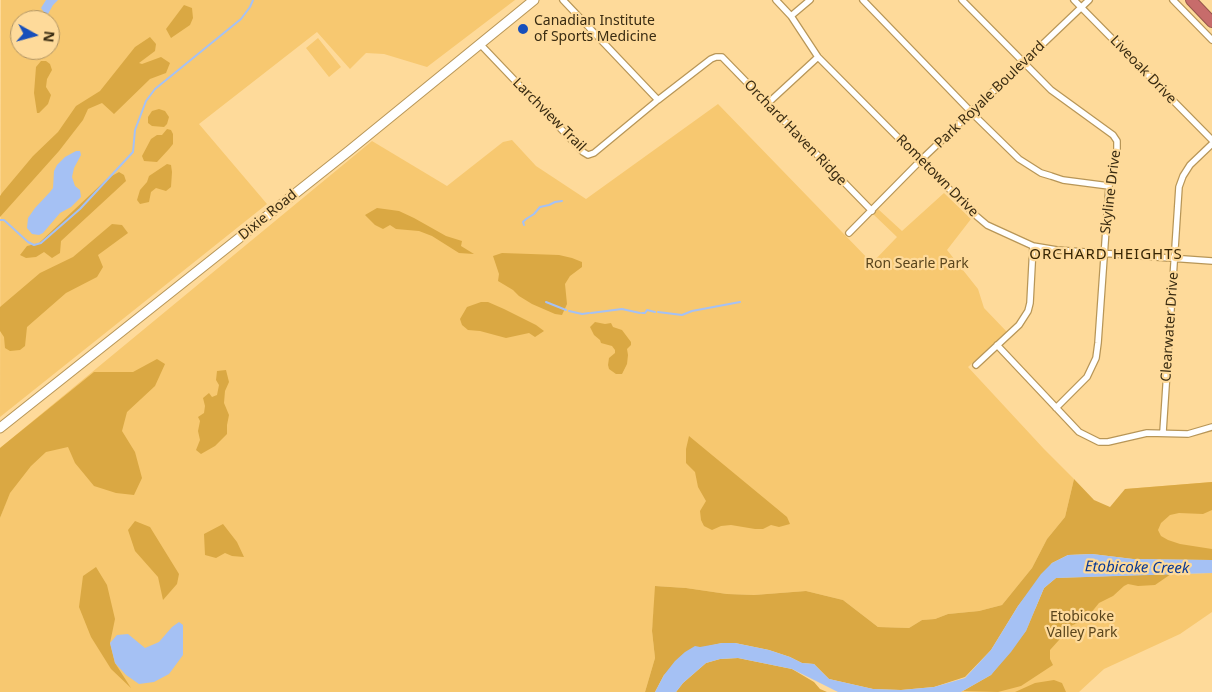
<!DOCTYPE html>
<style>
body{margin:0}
#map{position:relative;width:1212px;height:692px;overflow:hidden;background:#feda9a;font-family:"Noto Sans",sans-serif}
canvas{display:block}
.north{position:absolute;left:10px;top:10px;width:50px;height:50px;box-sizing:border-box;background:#feda9a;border:1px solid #b09464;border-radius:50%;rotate:97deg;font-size:14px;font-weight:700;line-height:20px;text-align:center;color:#3a2c12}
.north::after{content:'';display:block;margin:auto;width:18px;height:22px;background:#174fbb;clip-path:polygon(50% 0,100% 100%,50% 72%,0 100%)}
</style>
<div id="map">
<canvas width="1212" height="692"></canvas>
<div class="north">N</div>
</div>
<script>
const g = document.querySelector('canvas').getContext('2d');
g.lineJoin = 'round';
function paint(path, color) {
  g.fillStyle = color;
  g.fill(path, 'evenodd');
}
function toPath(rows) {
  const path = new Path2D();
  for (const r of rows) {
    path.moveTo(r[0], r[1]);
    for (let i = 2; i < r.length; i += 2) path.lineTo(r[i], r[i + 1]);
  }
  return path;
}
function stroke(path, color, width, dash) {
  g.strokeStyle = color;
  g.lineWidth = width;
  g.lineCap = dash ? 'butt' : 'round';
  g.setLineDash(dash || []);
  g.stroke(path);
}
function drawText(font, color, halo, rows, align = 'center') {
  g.font = font + ' "Noto Sans",sans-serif';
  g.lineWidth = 4.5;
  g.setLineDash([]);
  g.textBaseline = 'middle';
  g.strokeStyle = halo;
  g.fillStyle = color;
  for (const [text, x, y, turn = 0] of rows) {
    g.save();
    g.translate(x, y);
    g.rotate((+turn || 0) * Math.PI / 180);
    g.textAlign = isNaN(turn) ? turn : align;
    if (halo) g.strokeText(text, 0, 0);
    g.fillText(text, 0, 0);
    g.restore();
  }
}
const green = toPath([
 [1,0,515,0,427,67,384,54,366,53,350,69,317,32,199,124,267,204,0,417],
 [20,20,50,20,50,50,20,50],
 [318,38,341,67,329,77,306,48],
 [718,104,872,263,897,237,873,214,878,209,902,231,944,193,971,219,947,250,978,289,984,308,1007,332,968,367,1044,449,1074,479,1065,517,1047,539,1032,568,1002,605,979,611,948,614,935,619,922,620,909,628,878,627,843,600,806,591,754,595,727,594,686,588,656,586,652,631,655,658,645,692,0,692,0,518,7,499,0,491,0,448,372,141,447,186,503,142,512,140,536,166,586,199],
 [1212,482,1212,560,1133,559,1125,489],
 [1212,573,1212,612,1180,634,1104,669,1079,692,961,692,991,675,1056,578]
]);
const forest = toPath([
 [184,5,192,8,193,18,190,25,171,38,166,29],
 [150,37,156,44,155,51,139,63,142,64,161,57,170,63,166,73,150,79,114,114,102,103,88,109,83,120,59,151,0,217,0,196,2,193,33,156,58,132,76,106,100,91,135,47],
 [41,61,46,61,50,64,52,70,47,79,46,87,51,95,48,104,39,113,37,113,34,93,36,67],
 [159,109,165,111,169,117,167,124,164,127,152,126,148,123,148,117,152,111],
 [167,129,171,130,173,134,173,144,169,149,157,162,144,161,142,156,151,139,157,135,162,135],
 [167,164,171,165,172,172,171,187,166,191,156,188,151,192,149,202,140,204,137,200,140,190,147,182,149,176],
 [119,172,124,175,126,181,61,241,60,253,52,258,44,252,36,257,26,258,20,255,27,246,39,243,108,178],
 [377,208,399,211,414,218,446,236,462,241,461,246,474,254,459,253,432,236,419,231,396,229,390,225,383,229,375,225,365,215],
 [112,224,122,225,128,233,98,255,103,267,97,277,66,293,27,327,25,346,20,350,10,351,5,348,4,337,0,331,0,307,40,273,73,257],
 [502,253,559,255,572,258,582,262,582,267,570,276,565,284,567,304,562,315,555,314,532,304,519,296,513,290,498,281,499,274,493,256],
 [481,302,488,302,504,309,536,325,544,331,535,337,529,333,506,338,480,331,468,330,462,325,460,319,467,307],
 [595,322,605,324,611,323,613,327,622,330,631,342,631,345,627,349,628,355,627,364,622,374,616,374,609,369,608,365,609,358,615,353,615,350,612,346,601,343,600,340,594,335,590,327],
 [157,359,165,364,155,386,127,412,122,431,135,452,142,478,134,495,116,493,94,486,75,463,68,447,46,452,31,466,10,493,0,518,0,448,94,372,133,372],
 [226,370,229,382,225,391,224,403,229,415,227,425,227,434,215,446,201,454,196,450,200,440,198,431,200,421,198,417,204,413,205,406,203,398,209,393,212,397,217,395,219,385,216,380,217,371],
 [689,436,787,517,790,524,779,527,771,525,763,529,755,529,731,525,721,526,712,530,704,526,701,520,700,511,706,501,698,487,695,472,686,463,686,449],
 [1074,479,1094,500,1110,507,1125,489,1212,482,1212,510,1203,514,1179,513,1170,515,1161,523,1158,530,1161,536,1168,540,1180,544,1212,549,1212,560,1133,559,1092,554,1068,555,1052,563,1018,606,991,650,965,677,934,687,901,690,873,689,829,679,814,664,802,663,790,657,769,650,735,643,722,643,700,648,664,675,655,692,645,692,655,658,652,631,655,586,686,588,727,594,754,595,806,591,843,600,878,627,909,628,922,620,935,619,948,614,979,611,1002,605,1032,568,1047,539,1065,517],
 [135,521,150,527,179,574,177,584,163,600,158,577,135,551,128,530],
 [223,524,237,542,244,557,232,556,225,553,216,558,205,555,204,534],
 [96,567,107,585,115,619,110,643,115,663,131,688,111,669,91,637,79,607,83,576],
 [1171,574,1155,585,1138,586,1128,584,1124,586,1113,596,1099,603,1086,619,1062,630,1059,640,1050,650,1050,659,1053,665,1021,686,998,692,963,691,991,675,1026,631,1044,588,1056,578],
 [738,658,792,669,814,682,820,689,827,692,676,692,683,683,706,663,720,659],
 [1054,680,1062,683,1066,692,1015,692,1035,683]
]);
const water = toPath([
 [46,0,58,0,53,5,48,14,45,14,41,8],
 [76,151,80,151,81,155,74,168,72,177,75,186,80,190,81,197,71,207,60,213,43,233,39,235,32,234,27,228,28,218,35,208,50,192,53,188,54,171,57,165,65,157],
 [1092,554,1133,559,1212,560,1212,573,1056,578,1044,588,1026,631,1011,652,991,675,961,692,838,692,792,669,738,658,720,659,706,663,683,683,676,692,655,692,664,675,675,661,685,652,695,646,700,647,722,643,735,643,769,650,790,657,802,663,814,664,829,679,873,689,901,690,934,687,965,678,991,650,1018,606,1041,574,1052,563,1068,555],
 [179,622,183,625,183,655,169,674,154,682,139,684,126,675,115,663,110,643,117,635,128,634,145,648,159,642,172,627]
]);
const stream = toPath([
 [0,220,4,220,28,242,34,245,41,243,80,209,133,152,135,130,146,101,155,89,241,19,250,7,253,0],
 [524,225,523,222,526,219,534,214,540,207,549,205,555,202,562,201],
 [546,302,566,310],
 [569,311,582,314,589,313],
 [658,312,682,315,692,311,740,302],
 [591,313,622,309,640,313],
 [642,313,645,313,647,310,655,312]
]);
const street = toPath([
 [563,0,658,100],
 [776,0,791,16,818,57,974,214,987,225,1033,246,1057,250,1212,261],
 [863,0,977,118,1019,159,1041,173,1051,176,1063,180,1109,186],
 [962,0,1051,90,1113,135,1117,141,1117,150,1109,186,1098,343,1096,358,1087,377,1056,408],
 [1074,0,1212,140],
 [1173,0,1212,40],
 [791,16,810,0],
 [480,44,583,152,588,155,594,153,658,100,711,59,716,57,722,57,872,211],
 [767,104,818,57],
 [849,233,921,160,1089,0],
 [997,345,1079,432,1099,442,1108,442,1147,433,1188,434,1212,427],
 [976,365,1019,325,1028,311,1030,303,1033,246],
 [1163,432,1179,187,1183,176,1190,165,1212,144]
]);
const secondary = toPath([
 [0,428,350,150,534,0]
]);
const highway = toPath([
 [1191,0,1212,22]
]);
const markers = [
 [523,29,6,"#174fbb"]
];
const poiNames = [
 ["Canadian Institute",534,21],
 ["of Sports Medicine",534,37]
];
const streetNames = [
 ["Liveoak Drive",1143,70,46],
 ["Park Royale Boulevard",990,95,-44],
 ["Larchview Trail",549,115,45],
 ["Orchard Haven Ridge",795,133,46],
 ["Rometown Drive",937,176,45],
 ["Skyline Drive",1111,192,-83],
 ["Dixie Road",268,215,-39],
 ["Clearwater Drive",1170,327,-86]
];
const parkNames = [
 ["Ron Searle Park",917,264],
 ["Etobicoke",1082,617],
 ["Valley Park",1082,633]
];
const neighbourhoodNames = [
 ["ORCHARD HEIGHTS",1106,255]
];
const waterNames = [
 ["Etobicoke Creek",1137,568,1]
];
paint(green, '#f7c870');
paint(forest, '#daa843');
paint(water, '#a5c1f4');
stroke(stream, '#a5c1f4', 2);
stroke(street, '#b89657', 8);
stroke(secondary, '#b89657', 11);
stroke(highway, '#96564c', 12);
stroke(street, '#fff', 5.5);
stroke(secondary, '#fff', 9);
stroke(highway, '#c76c6b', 10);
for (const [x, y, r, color] of markers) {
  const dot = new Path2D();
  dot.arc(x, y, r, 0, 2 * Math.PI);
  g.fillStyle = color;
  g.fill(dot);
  stroke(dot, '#feda9a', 2);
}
drawText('14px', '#3a2c12', '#feda9a', poiNames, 'left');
drawText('14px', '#3a2c12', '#feda9a', streetNames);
drawText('14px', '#5a451c', '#feda9a', parkNames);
g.letterSpacing = '1px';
drawText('15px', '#372604', '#feda9a', neighbourhoodNames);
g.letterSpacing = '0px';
drawText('italic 15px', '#073895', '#feda9a', waterNames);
</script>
